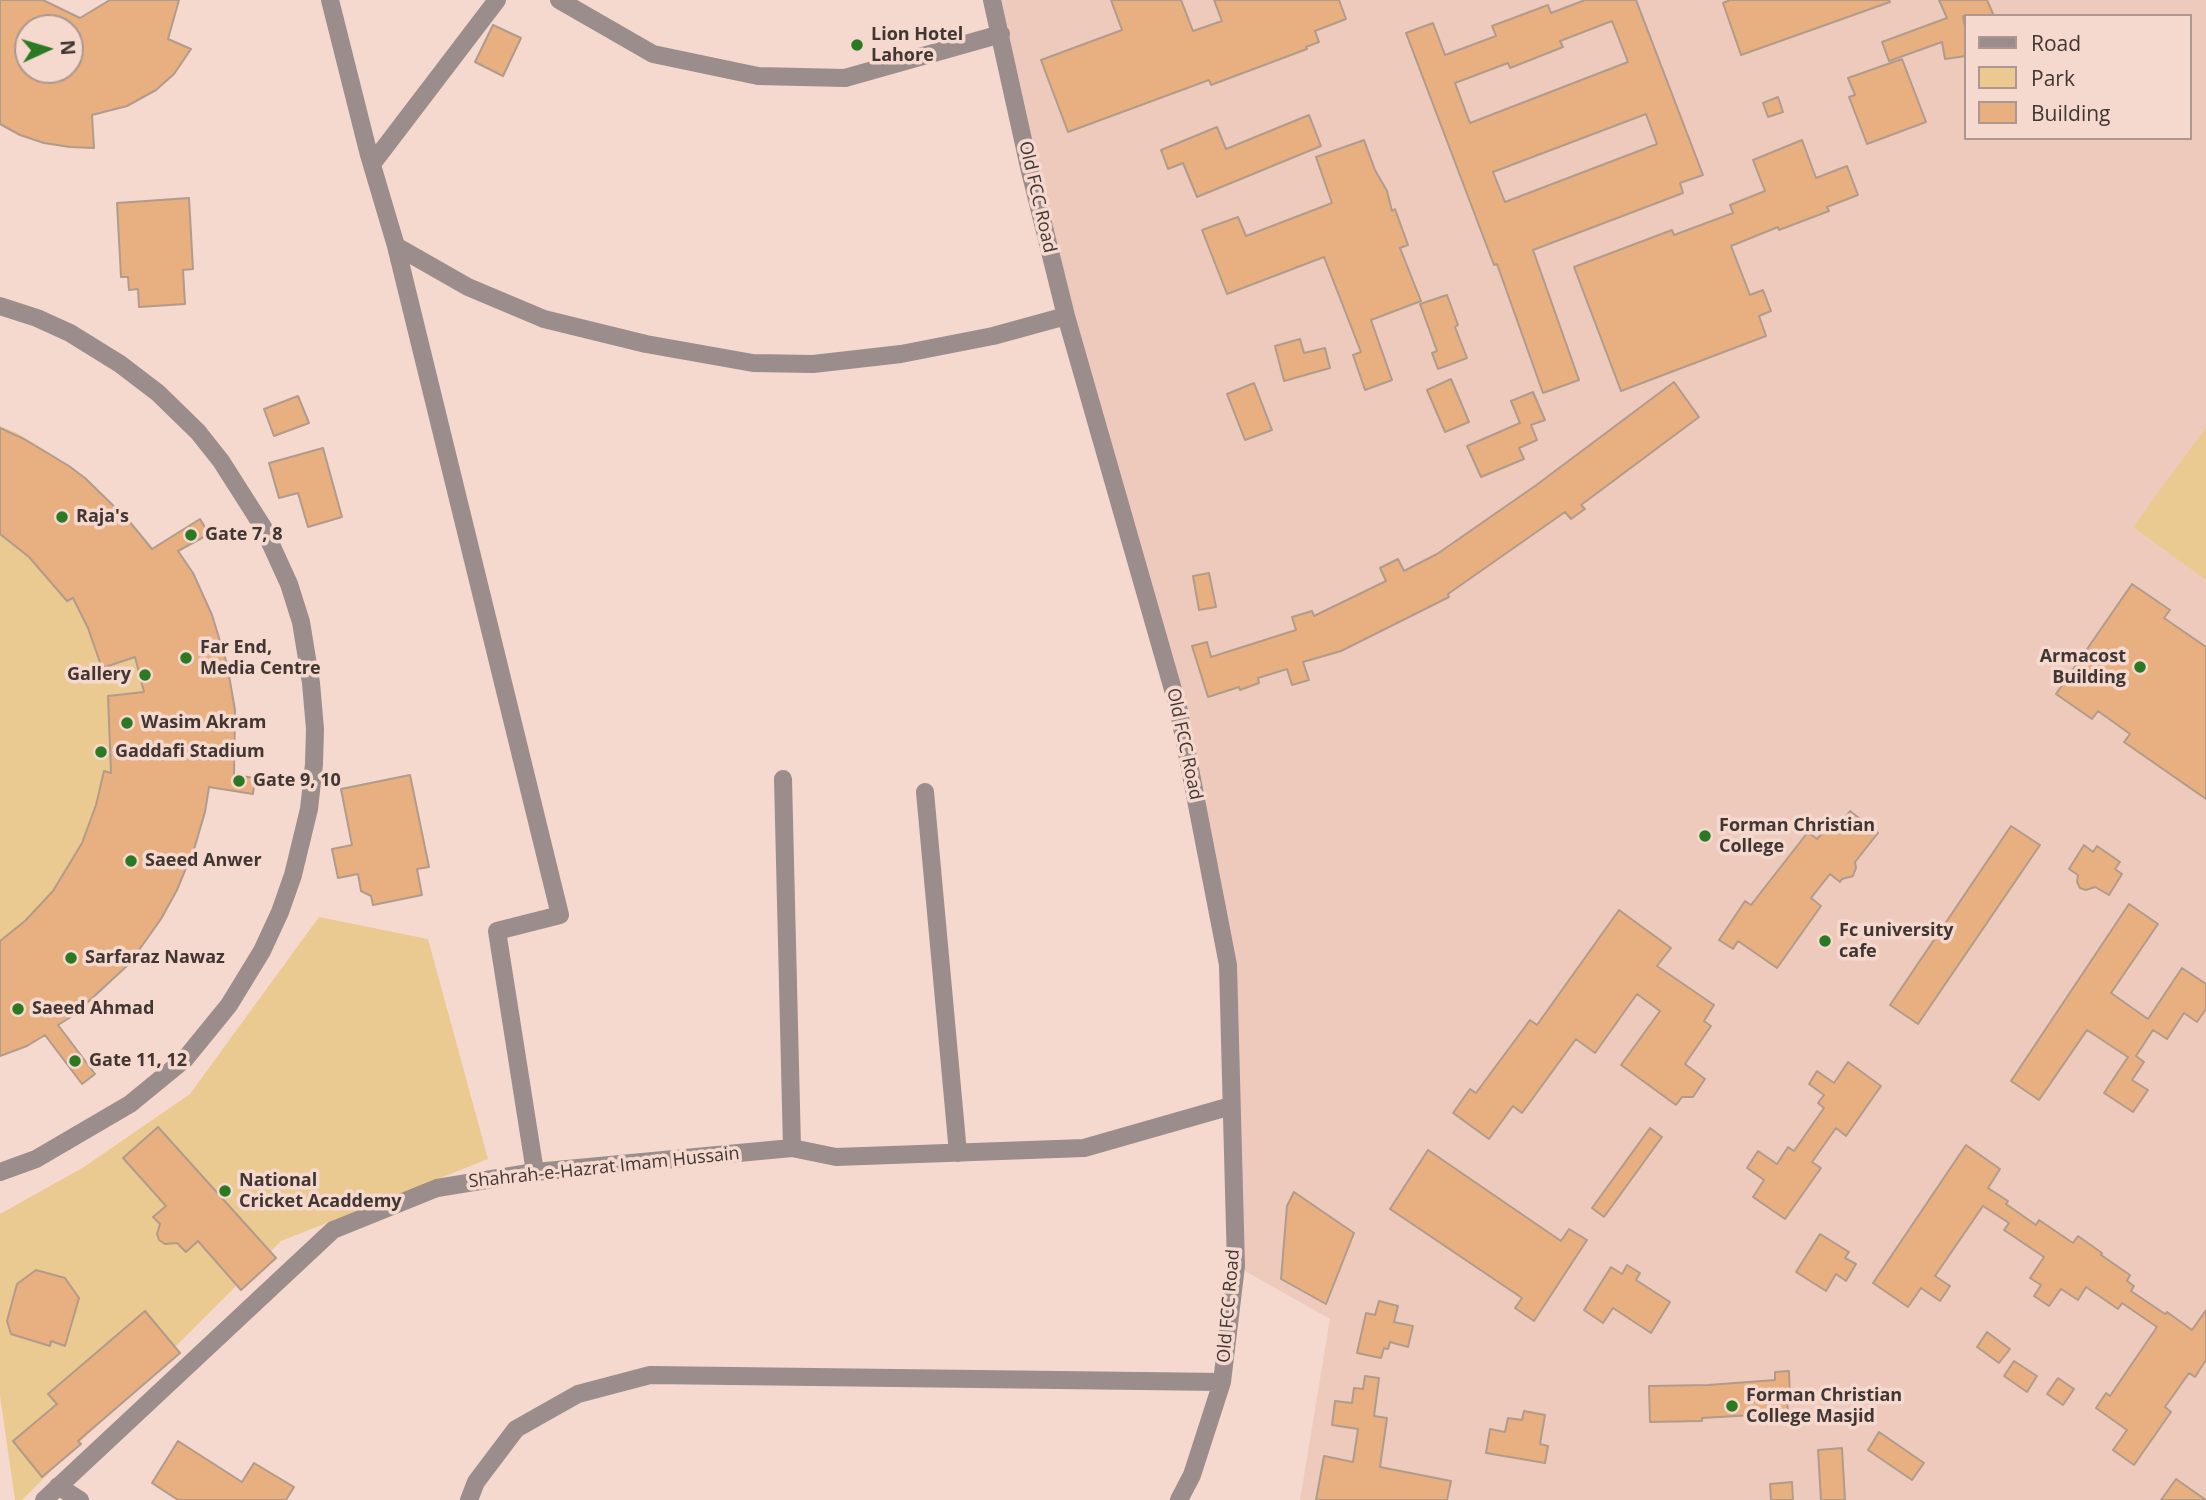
<!DOCTYPE html>
<style>
body{margin:0}
#map{position:relative;width:2206px;height:1500px;overflow:hidden;background:#f5d8ce;font-family:"Open Sans",sans-serif}
canvas{display:block}
.legend{position:absolute;left:1964px;top:14px;width:228px;height:126px;box-sizing:border-box;background:#f5d8ce;border:2px solid #ad9790;margin:0;padding:9px 12px;list-style:none;font-size:21px;color:#413632}
.legend li{display:flex;align-items:center;gap:14px;height:35px}
.legend b{width:35px;border:2px solid #ad9790}
.north{position:absolute;left:14px;top:14px;width:70px;height:70px;box-sizing:border-box;background:#f5d8ce;border:2px solid #ad9790;border-radius:50%;rotate:86deg;font-size:19px;font-weight:700;line-height:28px;text-align:center;color:#413632}
.north::after{content:'';display:block;margin:auto;width:24px;height:32px;background:#2b7a23;clip-path:polygon(50% 0,100% 100%,50% 72%,0 100%)}
</style>
<div id="map">
<canvas width="2206" height="1500"></canvas>
<ul class="legend">
<li><b style="height:9px;background:#9a8d8c"></b>Road</li>
<li><b style="height:19px;background:#eaca91"></b>Park</li>
<li><b style="height:19px;background:#e8af81"></b>Building</li>
</ul>
<div class="north">N</div>
</div>
<script>
const g = document.querySelector('canvas').getContext('2d');
g.lineJoin = 'round';
function paint(path, color) {
  g.fillStyle = color;
  g.fill(path, 'evenodd');
}
function toPath(rows) {
  const path = new Path2D();
  for (const r of rows) {
    path.moveTo(r[0], r[1]);
    for (let i = 2; i < r.length; i += 2) path.lineTo(r[i], r[i + 1]);
  }
  return path;
}
function stroke(path, color, width, dash) {
  g.strokeStyle = color;
  g.lineWidth = width;
  g.lineCap = dash ? 'butt' : 'round';
  g.setLineDash(dash || []);
  g.stroke(path);
}
function drawText(font, color, halo, rows, align = 'center') {
  g.font = font + ' "Open Sans",sans-serif';
  g.lineWidth = 7;
  g.setLineDash([]);
  g.textBaseline = 'middle';
  g.strokeStyle = halo;
  g.fillStyle = color;
  for (const [text, x, y, turn = 0] of rows) {
    g.save();
    g.translate(x, y);
    g.rotate((+turn || 0) * Math.PI / 180);
    g.textAlign = isNaN(turn) ? turn : align;
    if (halo) g.strokeText(text, 0, 0);
    g.fillText(text, 0, 0);
    g.restore();
  }
}
const built = toPath([
 [988,0,2206,0,2206,1500,1300,1500,1330,1319,1236,1266,1228,965,1178,707],
 [1966,16,2190,16,2190,138,1966,138]
]);
const green = toPath([
 [0,426,17,433,56,457,92,486,188,640,0,1050],
 [2206,427,2206,580,2133,527],
 [319,917,428,939,488,1159,281,1241,22,1500,15,1500,0,1396,0,1214,84,1167,190,1094]
]);
const building = toPath([
 [0,0,43,0,80,18,110,0,179,0,168,39,191,49,174,74,156,90,127,106,92,115,94,148,70,147,44,143,20,135,0,124,0,0],
 [28,28,70,28,70,70,28,70,28,28],
 [1111,0,1181,0,1193,31,1222,21,1214,0,1339,0,1346,19,1315,31,1319,42,1306,47,1307,49,1211,85,1209,80,1068,132,1041,60,1122,30,1111,0],
 [1585,0,1636,0,1703,175,1680,183,1683,193,1533,250,1579,380,1543,393,1497,264,1494,265,1406,33,1433,23,1445,55,1496,36,1492,26,1548,5,1551,13,1585,0],
 [1612,21,1628,62,1470,123,1455,83,1508,63,1510,68,1563,47,1560,41,1612,21],
 [1646,114,1657,144,1505,202,1493,172,1646,114],
 [1730,0,1889,0,1890,2,1741,55,1723,3,1730,0],
 [1939,0,1987,0,1994,16,1963,16,1966,32,1966,56,1945,59,1942,42,1889,61,1882,42,1947,18,1939,0],
 [493,25,521,38,503,76,475,62,493,25],
 [1902,59,1926,122,1867,144,1849,97,1855,95,1848,78,1902,59],
 [1778,97,1783,112,1768,117,1763,103,1778,97],
 [1309,115,1321,146,1197,197,1183,163,1168,169,1161,150,1217,127,1226,149,1309,115],
 [1364,140,1375,170,1387,191,1392,211,1395,209,1408,245,1400,248,1421,301,1371,320,1392,380,1365,390,1353,355,1361,352,1324,257,1227,294,1202,230,1238,217,1246,236,1332,203,1316,157,1364,140],
 [1802,140,1816,178,1847,166,1858,195,1827,207,1829,211,1779,230,1778,227,1731,246,1750,295,1763,290,1771,311,1759,316,1766,336,1621,391,1574,267,1672,230,1674,235,1733,213,1730,205,1765,191,1753,160,1802,140],
 [189,198,193,269,183,270,185,304,139,307,138,289,129,290,128,277,121,277,117,203,189,198],
 [1447,295,1458,325,1455,327,1467,358,1438,369,1432,353,1437,351,1420,304,1447,295],
 [1300,339,1304,353,1325,348,1330,368,1284,381,1275,346,1300,339],
 [1451,379,1469,422,1445,432,1427,390,1451,379],
 [1674,382,1699,417,1581,505,1585,509,1571,519,1565,512,1448,594,1449,597,1341,651,1303,662,1309,680,1292,685,1287,669,1258,678,1259,683,1240,690,1239,687,1208,697,1192,646,1207,642,1211,657,1296,630,1292,617,1312,611,1314,616,1386,581,1380,568,1398,559,1404,571,1437,554,1535,486,1674,382],
 [1254,383,1272,430,1245,440,1227,394,1254,383],
 [1533,392,1545,420,1531,425,1537,440,1519,448,1524,459,1481,477,1467,446,1520,423,1511,401,1533,392],
 [298,396,309,423,274,436,264,409,298,396],
 [0,428,24,439,69,466,85,478,129,521,152,549,200,519,209,534,178,551,193,573,212,615,227,664,235,710,234,775,255,778,253,794,209,787,205,812,195,846,177,890,161,919,129,964,74,1015,58,1025,95,1074,82,1084,45,1035,27,1046,0,1056,0,941,25,921,53,891,82,843,96,805,104,771,111,773,108,696,144,692,135,657,102,668,88,628,73,598,67,601,29,557,0,534,0,428],
 [323,448,342,517,308,527,298,493,279,498,269,463,323,448],
 [1209,573,1216,607,1199,610,1193,576,1209,573],
 [2132,584,2170,610,2164,618,2206,647,2206,799,2124,742,2130,734,2098,711,2092,719,2056,694,2132,584],
 [410,775,429,867,417,869,422,895,373,905,371,896,361,891,358,874,338,878,332,849,352,845,341,789,410,775],
 [1850,811,1878,833,1855,862,1856,868,1853,876,1842,879,1840,882,1830,874,1811,898,1821,906,1777,968,1738,941,1733,949,1719,940,1745,901,1751,905,1808,832,1817,839,1825,830,1838,827,1850,811],
 [2011,826,2040,845,1918,1024,1890,1005,2011,826],
 [2084,845,2093,852,2097,846,2120,862,2115,869,2122,874,2109,895,2095,887,2086,890,2080,888,2077,882,2078,875,2069,869,2084,845],
 [2129,904,2158,924,2111,993,2148,1019,2182,968,2206,984,2206,1009,2197,1022,2184,1013,2167,1039,2153,1030,2136,1056,2144,1062,2132,1080,2148,1090,2133,1112,2104,1093,2128,1057,2087,1030,2039,1100,2011,1081,2129,904],
 [1619,910,1671,948,1657,966,1714,1005,1704,1021,1711,1026,1685,1064,1705,1079,1693,1097,1682,1097,1676,1105,1621,1065,1660,1011,1637,994,1595,1053,1576,1039,1522,1113,1513,1106,1489,1139,1453,1113,1470,1089,1476,1093,1530,1020,1537,1025,1619,910],
 [1848,1062,1881,1086,1846,1136,1836,1128,1812,1162,1821,1168,1785,1219,1753,1197,1764,1180,1747,1168,1758,1151,1777,1164,1788,1147,1794,1151,1824,1108,1818,1103,1824,1095,1809,1084,1817,1071,1834,1083,1848,1062],
 [158,1127,276,1258,241,1290,198,1241,186,1252,177,1243,165,1244,159,1240,157,1234,160,1224,153,1217,166,1206,123,1158,158,1127],
 [1650,1128,1662,1137,1604,1217,1592,1208,1650,1128],
 [1966,1145,2000,1169,1988,1188,2008,1201,2006,1204,2036,1225,2039,1220,2073,1243,2078,1236,2102,1253,2101,1255,2130,1275,2127,1281,2134,1286,2131,1291,2165,1314,2167,1312,2192,1330,2206,1310,2206,1360,2195,1377,2189,1373,2165,1407,2171,1412,2134,1465,2113,1450,2127,1430,2096,1408,2106,1393,2110,1396,2157,1327,2122,1303,2118,1309,2086,1287,2078,1300,2061,1289,2049,1306,2034,1296,2041,1285,2030,1278,2044,1257,2004,1230,2009,1223,1983,1206,1935,1276,1950,1286,1940,1301,1921,1288,1908,1307,1873,1283,1966,1145],
 [1428,1150,1561,1241,1569,1229,1587,1240,1534,1321,1515,1308,1522,1298,1390,1209,1428,1150],
 [1294,1192,1354,1233,1326,1304,1281,1279,1287,1206,1294,1192],
 [1820,1234,1849,1252,1845,1258,1856,1264,1846,1281,1836,1274,1826,1291,1796,1272,1820,1234],
 [1627,1265,1640,1273,1636,1280,1670,1302,1651,1333,1613,1308,1603,1323,1584,1310,1611,1267,1622,1274,1627,1265],
 [36,1270,65,1278,79,1298,65,1346,51,1341,50,1346,11,1334,7,1321,17,1284,36,1270],
 [1379,1301,1398,1306,1394,1322,1413,1326,1408,1347,1390,1342,1388,1349,1384,1348,1381,1358,1357,1353,1366,1313,1375,1315,1379,1301],
 [145,1311,180,1353,78,1441,81,1444,42,1477,13,1441,57,1404,48,1394,145,1311],
 [1987,1332,2010,1349,1999,1363,1977,1347,1987,1332],
 [2014,1361,2037,1376,2027,1392,2004,1376,2014,1361],
 [1789,1371,1790,1399,1787,1399,1788,1413,1702,1418,1702,1421,1650,1422,1649,1386,1708,1385,1775,1380,1775,1372,1789,1371],
 [1365,1376,1379,1378,1374,1416,1387,1418,1380,1467,1451,1481,1447,1500,1316,1500,1324,1456,1353,1462,1358,1429,1332,1425,1335,1401,1352,1403,1354,1388,1363,1389,1365,1376],
 [2058,1378,2074,1389,2063,1405,2047,1394,2058,1378],
 [1524,1411,1545,1415,1540,1444,1548,1446,1545,1463,1486,1453,1490,1429,1505,1432,1508,1418,1522,1420,1524,1411],
 [1879,1432,1924,1463,1912,1480,1868,1450,1879,1432],
 [178,1441,242,1482,254,1463,294,1487,286,1500,178,1500,152,1483,178,1441],
 [1842,1448,1845,1500,1821,1500,1818,1450,1842,1448],
 [2176,1479,2206,1500,2161,1500,2176,1479],
 [1792,1482,1793,1500,1771,1500,1770,1484,1792,1482]
]);
const minor = toPath([
 [330,0,369,155,396,246,560,915,497,931,535,1172],
 [559,0,653,54,758,76,845,78,1001,34],
 [992,0,1029,167,1066,316,1178,707,1228,965,1236,1266,1222,1382,1192,1475,1179,1500],
 [372,164,497,0],
 [396,246,468,287,544,319,646,344,753,363,813,364,901,354,993,336,1066,316],
 [0,306,37,318,70,333,120,364,158,393,198,432,221,461,263,527,289,584,301,622,311,683,315,729,314,764,309,809,293,875,280,912,262,951,229,1005,185,1059,130,1104,36,1159,0,1172],
 [783,779,792,1148],
 [925,792,958,1153],
 [58,1486,80,1500],
 [44,1500,333,1230,437,1188,535,1172,792,1148,836,1157,1084,1148,1231,1106],
 [469,1500,476,1482,516,1429,578,1394,650,1375,1222,1382]
]);
const markers = [
 [857,45,7,"#2b7a23"],
 [62,517,7,"#2b7a23"],
 [191,535,7,"#2b7a23"],
 [186,658,7,"#2b7a23"],
 [2140,667,7,"#2b7a23"],
 [145,675,7,"#2b7a23"],
 [127,723,7,"#2b7a23"],
 [101,752,7,"#2b7a23"],
 [239,781,7,"#2b7a23"],
 [1705,836,7,"#2b7a23"],
 [131,861,7,"#2b7a23"],
 [1825,941,7,"#2b7a23"],
 [71,958,7,"#2b7a23"],
 [18,1009,7,"#2b7a23"],
 [75,1061,7,"#2b7a23"],
 [225,1191,7,"#2b7a23"],
 [1732,1406,7,"#2b7a23"]
];
const poiNames = [
 ["Lion Hotel",871,35],
 ["Lahore",871,56],
 ["Raja's",76,517],
 ["Gate 7, 8",205,535],
 ["Far End,",200,648],
 ["Media Centre",200,669],
 ["Armacost",2126,657,"right"],
 ["Building",2126,678,"right"],
 ["Gallery",131,675,"right"],
 ["Wasim Akram",141,723],
 ["Gaddafi Stadium",115,752],
 ["Gate 9, 10",253,781],
 ["Forman Christian",1719,826],
 ["College",1719,847],
 ["Saeed Anwer",145,861],
 ["Fc university",1839,931],
 ["cafe",1839,952],
 ["Sarfaraz Nawaz",85,958],
 ["Saeed Ahmad",32,1009],
 ["Gate 11, 12",89,1061],
 ["National",239,1181],
 ["Cricket Acaddemy",239,1202],
 ["Forman Christian",1746,1396],
 ["College Masjid",1746,1417]
];
const streetNames = [
 ["Old FCC Road",1037,197,77],
 ["Old FCC Road",1184,744,78],
 ["Shahrah-e-Hazrat Imam Hussain",604,1168,-6],
 ["Old FCC Road",1229,1306,-85]
];
paint(built, '#eecabd');
paint(green, '#eaca91');
paint(building, '#e8af81');
stroke(building, '#b19b8a', 2);
stroke(minor, '#9a8d8c', 18);
for (const [x, y, r, color] of markers) {
  const dot = new Path2D();
  dot.arc(x, y, r, 0, 2 * Math.PI);
  g.fillStyle = color;
  g.fill(dot);
  stroke(dot, '#f5d8ce', 2.5);
}
drawText('bold 18px', '#413632', '#f5d8ce', poiNames, 'left');
drawText('18px', '#413632', '#f5d8ce', streetNames);
</script>
